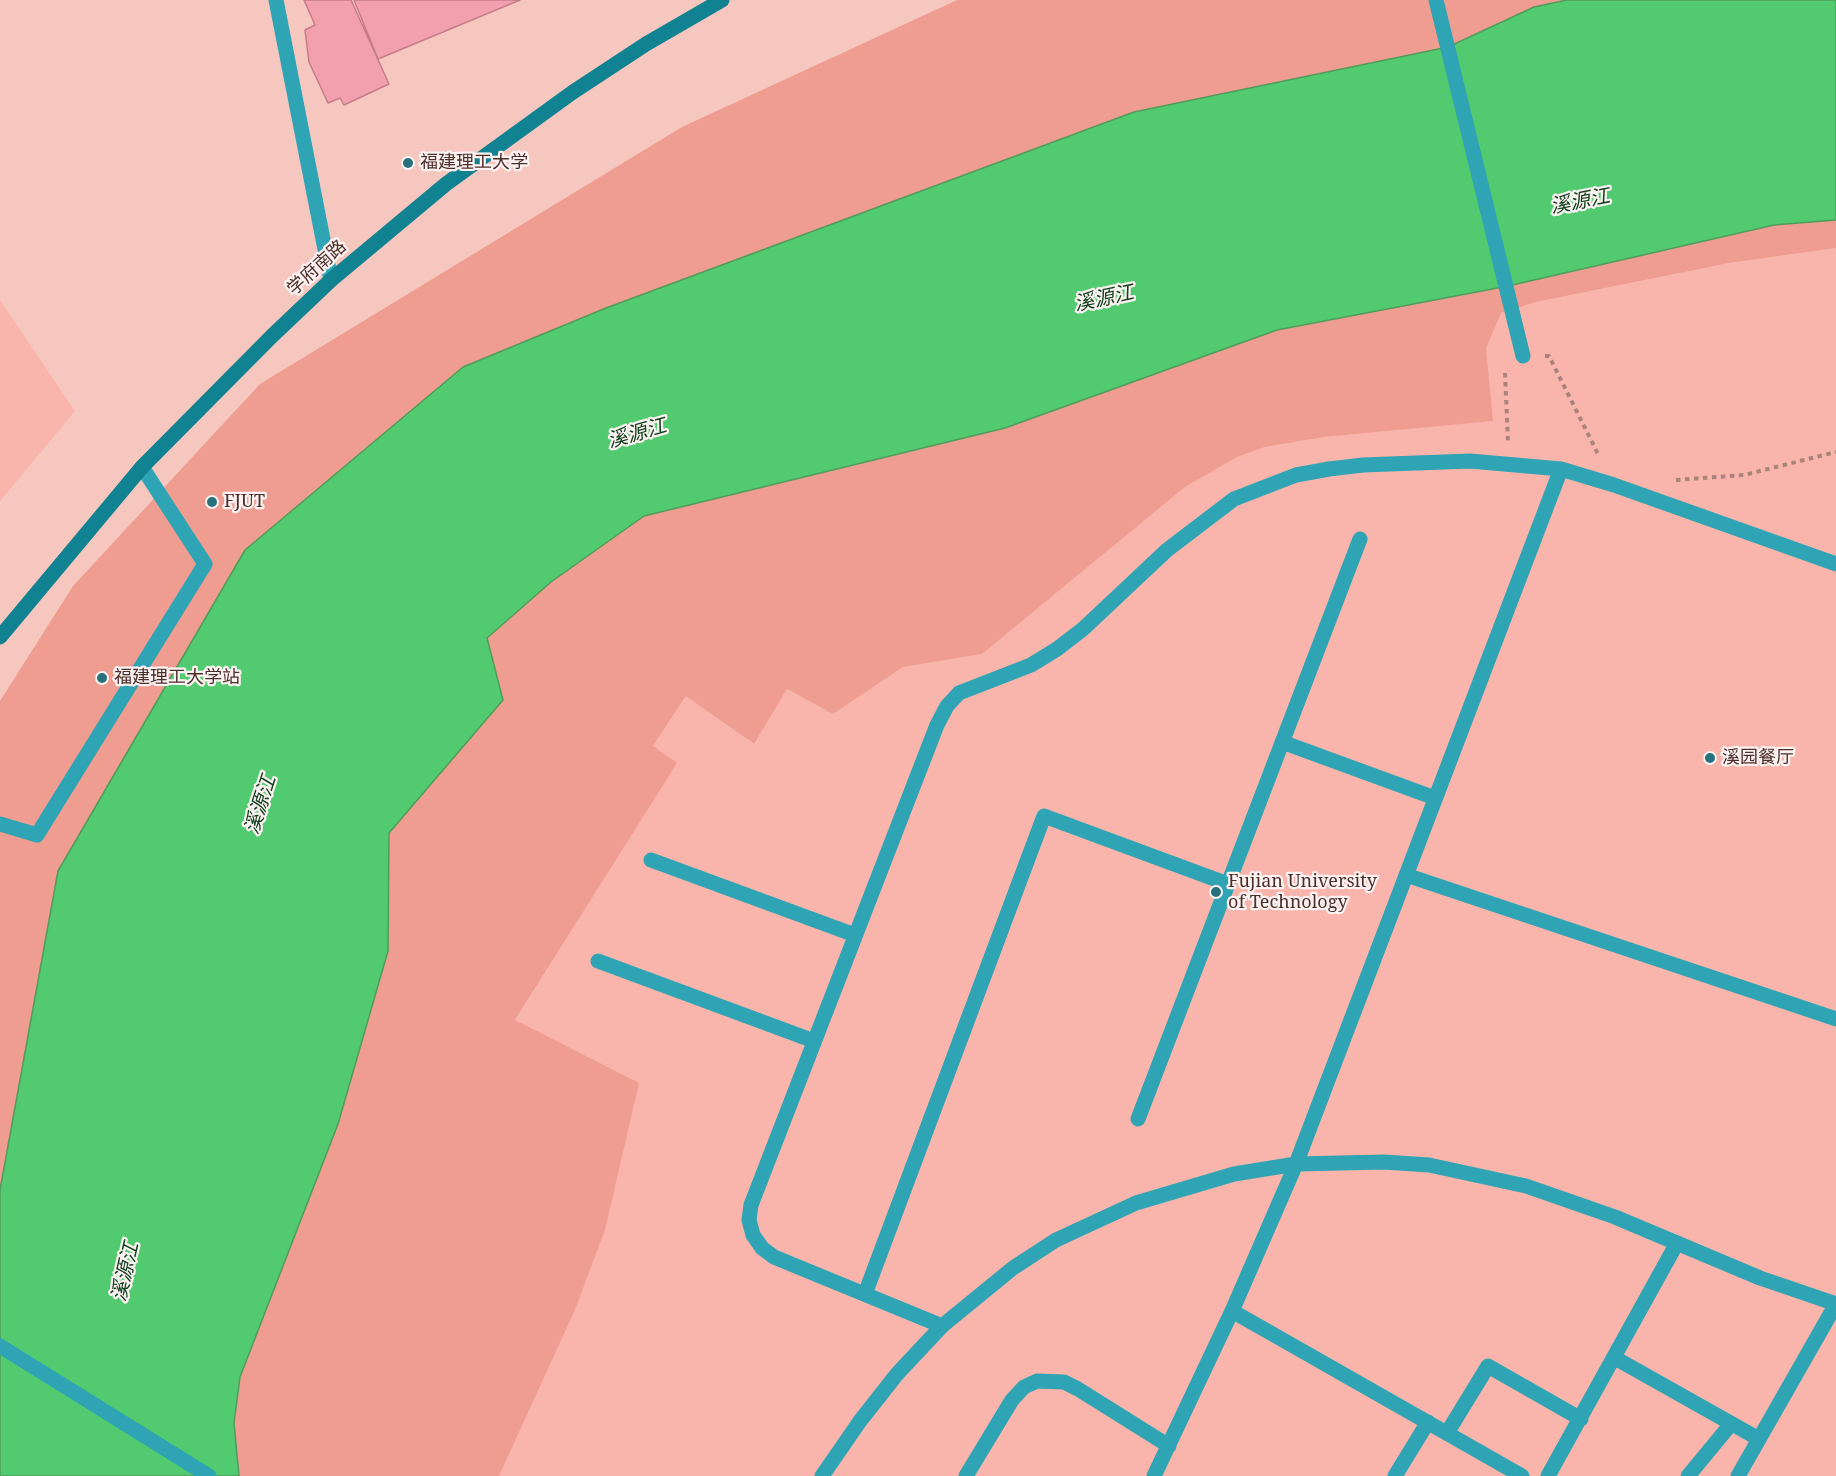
<!DOCTYPE html>
<meta charset="utf-8">
<style>
body{margin:0}
canvas{display:block;background:#f6c7bf}
</style>
<canvas width="1836" height="1476"></canvas>
<script>
const g = document.querySelector('canvas').getContext('2d');
g.lineJoin = 'round';
function paint(path, color) {
  g.fillStyle = color;
  g.fill(path, 'evenodd');
}
function toPath(rows) {
  const path = new Path2D();
  for (const r of rows) {
    path.moveTo(r[0], r[1]);
    for (let i = 2; i < r.length; i += 2) path.lineTo(r[i], r[i + 1]);
  }
  return path;
}
function stroke(path, color, width, dash) {
  g.strokeStyle = color;
  g.lineWidth = width;
  g.lineCap = dash ? 'butt' : 'round';
  g.setLineDash(dash || []);
  g.stroke(path);
}
function drawText(font, color, halo, rows, align = 'center') {
  g.font = font + ' "Noto Serif","Noto Sans SC",serif';
  g.lineWidth = 4.5;
  g.setLineDash([]);
  g.textBaseline = 'middle';
  g.strokeStyle = halo;
  g.fillStyle = color;
  for (const [text, x, y, turn = 0] of rows) {
    g.save();
    g.translate(x, y);
    g.rotate((+turn || 0) * Math.PI / 180);
    g.textAlign = isNaN(turn) ? turn : align;
    if (halo) g.strokeText(text, 0, 0);
    g.fillText(text, 0, 0);
    g.restore();
  }
}
const built = toPath([
 [1836,248,1836,1476,499,1476,575,1310,605,1230,515,1021,676,763,653,746,687,695,753,744,787,689,833,714,903,667,982,654,1185,487,1237,457,1265,447,1324,437,1492,421,1486,348,1500,313,1536,302,1729,263],
 [0,300,75,411,0,501]
]);
const green = toPath([
 [957,0,1836,0,1836,248,1729,263,1536,302,1501,313,1486,348,1493,421,1324,437,1265,447,1237,457,1185,487,982,654,903,667,833,714,787,689,754,744,686,696,653,746,677,763,515,1020,639,1083,605,1230,575,1310,499,1476,0,1476,0,701,73,586,260,384,682,127]
]);
const water = toPath([
 [1567,0,1836,0,1836,220,1774,225,1508,286,1277,330,1005,428,644,516,551,582,487,638,503,700,389,833,388,951,338,1124,240,1377,234,1423,239,1476,0,1476,0,1190,58,871,245,550,463,367,606,308,1134,112,1448,47,1534,7,1567,0]
]);
const building = toPath([
 [304,0,351,0,389,84,344,105,340,98,328,103,309,62,305,30,315,25,304,0],
 [354,0,520,0,378,59,354,0]
]);
const path = toPath([
 [1545,356,1549,356,1599,456],
 [1505,373,1508,441],
 [1676,480,1744,475,1836,452]
]);
const service = toPath([
 [0,824,37,835,205,564,142,467],
 [651,860,855,935],
 [598,961,814,1041],
 [1232,1311,1522,1476],
 [1615,1358,1759,1439],
 [1447,1433,1488,1366,1581,1419],
 [966,1476,1012,1400,1024,1387,1037,1381,1064,1382,1078,1389,1169,1446],
 [1154,1476,1232,1311,1296,1164],
 [1395,1476,1428,1422],
 [1548,1476,1677,1243],
 [1688,1476,1731,1424],
 [1738,1476,1836,1304]
]);
const pedestrian = toPath([
 [1436,0,1523,356]
]);
const minor = toPath([
 [276,0,331,280],
 [1282,742,1435,798],
 [1406,875,1836,1019],
 [1138,1119,1360,539],
 [1296,1164,1561,469],
 [865,1294,1044,816,1228,884],
 [942,1326,774,1257,762,1248,753,1235,749,1220,751,1205,937,725,947,706,959,693,1031,665,1057,649,1083,629,1167,550,1234,499,1296,475,1329,469,1363,465,1470,461,1561,469,1614,485,1836,564],
 [0,1346,209,1476],
 [822,1476,860,1421,897,1374,942,1326,1013,1268,1056,1240,1136,1203,1234,1174,1296,1164,1384,1162,1429,1165,1526,1186,1615,1217,1760,1278,1836,1304]
]);
const secondary = toPath([
 [0,637,142,467,272,336,331,280,446,184,573,92,646,44,722,0]
]);
const markers = [
 [408,163,6,"#28707b"],
 [212,502,6,"#28707b"],
 [102,678,6,"#28707b"],
 [1710,758,6,"#28707b"],
 [1216,892,6,"#28707b"]
];
const poiNames = [
 ["福建理工大学",420,163],
 ["FJUT",224,502],
 ["福建理工大学站",114,678],
 ["溪园餐厅",1722,758],
 ["Fujian University",1228,882],
 ["of Technology",1228,903]
];
const streetNames = [
 ["学府南路",317,268,-42]
];
const waterNames = [
 ["溪源江",1580,202,-11],
 ["溪源江",1104,299,-12],
 ["溪源江",637,434,-16],
 ["溪源江",261,805,-72],
 ["溪源江",126,1272,-77]
];
paint(built, '#f9b5ab');
paint(green, '#ef9d91');
paint(water, '#52ca70');
stroke(water, '#509c5b', 1.5);
paint(building, '#f3a0ae');
stroke(building, '#c57c89', 1.5);
stroke(path, '#aa837c', 4, [4.5, 4.5]);
stroke(service, '#2ea4b4', 15);
stroke(pedestrian, '#2ea4b4', 15);
stroke(minor, '#2ea4b4', 15);
stroke(secondary, '#108291', 15);
for (const [x, y, r, color] of markers) {
  const dot = new Path2D();
  dot.arc(x, y, r, 0, 2 * Math.PI);
  g.fillStyle = color;
  g.fill(dot);
  stroke(dot, '#fbf2f1', 2);
}
drawText('18px', '#4d2f2a', '#fbf2f1', poiNames, 'left');
drawText('18px', '#4d2f2a', '#fbf2f1', streetNames);
drawText('italic 20px', '#11401d', '#fbf2f1', waterNames);
</script>
